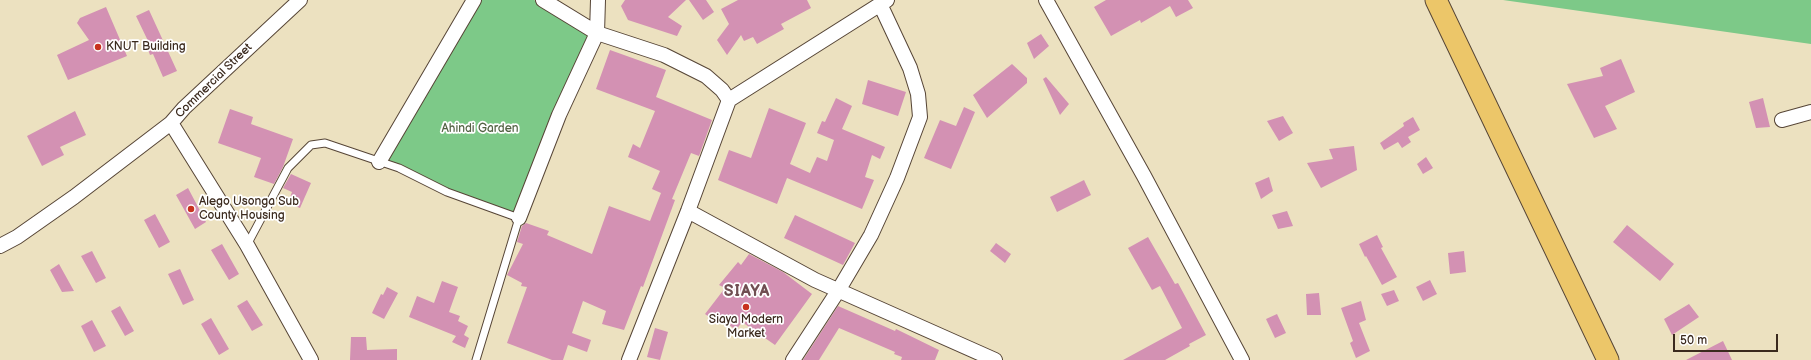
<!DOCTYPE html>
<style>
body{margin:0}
#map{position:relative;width:1811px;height:360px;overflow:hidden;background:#ece1c0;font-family:"Balsamiq Sans",sans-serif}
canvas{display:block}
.scale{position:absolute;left:1673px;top:334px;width:105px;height:18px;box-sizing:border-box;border:2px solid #3b2a1e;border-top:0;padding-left:5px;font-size:12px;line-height:14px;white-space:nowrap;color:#3b2a1e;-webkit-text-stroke:3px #fff;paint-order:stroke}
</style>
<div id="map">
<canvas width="1811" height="360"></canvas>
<div class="scale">50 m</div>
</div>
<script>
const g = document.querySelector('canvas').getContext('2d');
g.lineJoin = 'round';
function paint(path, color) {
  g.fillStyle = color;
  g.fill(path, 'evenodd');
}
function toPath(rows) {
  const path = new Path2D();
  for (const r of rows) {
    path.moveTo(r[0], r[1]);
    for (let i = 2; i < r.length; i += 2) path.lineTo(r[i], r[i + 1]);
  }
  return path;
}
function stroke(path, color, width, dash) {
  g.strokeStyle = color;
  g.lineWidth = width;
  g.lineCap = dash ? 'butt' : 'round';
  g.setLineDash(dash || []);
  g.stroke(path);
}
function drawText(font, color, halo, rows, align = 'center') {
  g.font = font + ' "Balsamiq Sans",sans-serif';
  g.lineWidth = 3.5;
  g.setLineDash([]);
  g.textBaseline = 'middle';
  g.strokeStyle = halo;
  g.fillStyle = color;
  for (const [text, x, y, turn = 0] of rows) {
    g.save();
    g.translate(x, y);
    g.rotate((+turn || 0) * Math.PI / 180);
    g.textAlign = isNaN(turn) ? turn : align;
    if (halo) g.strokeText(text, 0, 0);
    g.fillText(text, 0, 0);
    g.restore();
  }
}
const green = toPath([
 [474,0,534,0,597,33,519,218,379,162],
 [1503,0,1811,0,1811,44]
]);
const building = toPath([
 [625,0,686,0,668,17,682,26,677,36,628,20,621,6],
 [689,0,706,0,714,12,703,20],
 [738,0,807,0,811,8,781,24,784,29,757,44,753,37,744,41,741,35,727,55,717,40,729,24,721,9],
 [1106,0,1188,0,1193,8,1176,17,1170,6,1141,23,1140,20,1111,36,1094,7],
 [106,7,127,56,68,80,57,55,89,40,77,23,80,18],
 [149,10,177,71,163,77,153,54,150,55,146,44,149,43,136,16],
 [1041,34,1049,46,1034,59,1027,43],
 [610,50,666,70,656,97,712,120,699,156,691,153,672,199,675,200,643,287,641,286,624,330,602,324,606,311,583,301,572,333,591,340,587,352,568,345,563,360,552,360,507,343,527,287,521,286,522,283,507,275,523,244,517,242,522,226,526,223,549,231,547,235,592,254,609,206,650,221,661,193,652,189,660,171,628,157,633,144,640,148,655,111,596,89],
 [1621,59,1635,92,1605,106,1617,129,1594,138,1567,84,1603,76,1600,68],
 [1012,64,1027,78,1027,83,987,118,973,95],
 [1046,77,1069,104,1060,115,1043,79],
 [868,80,906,92,898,116,862,104],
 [836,98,852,106,842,129,885,147,880,159,872,155,865,177,874,180,862,209,787,178,777,204,718,180,729,150,751,158,769,108,806,123,790,164,810,173,817,157,827,161,834,140,817,133,822,121,825,122],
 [1763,98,1770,127,1756,128,1749,102],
 [964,107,975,112,951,169,924,158,940,120,956,126],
 [230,109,253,117,251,124,293,139,283,167,274,184,254,177,261,158,218,143],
 [75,111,86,135,60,147,64,155,42,166,27,136],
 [1283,116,1293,133,1279,141,1267,121],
 [1413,117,1420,130,1408,137,1411,142,1402,148,1398,142,1384,150,1380,143,1404,126,1403,123],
 [1354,146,1357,170,1321,188,1307,163,1333,159,1329,149],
 [1426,157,1433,168,1423,174,1417,164],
 [291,174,311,183,300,208,288,203,292,192,283,188],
 [1269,177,1273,191,1261,199,1255,183],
 [1084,180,1091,195,1057,212,1050,197],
 [188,188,206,222,195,229,176,195],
 [1287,211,1293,226,1278,229,1272,215],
 [155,214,170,242,159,248,144,220],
 [795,215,855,243,843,265,784,238],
 [1627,225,1674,264,1660,281,1613,242],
 [1377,235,1383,247,1381,248,1397,277,1382,285,1366,256,1365,257,1359,244],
 [1148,237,1175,284,1178,283,1206,335,1189,344,1190,346,1165,360,1123,360,1182,328,1160,286,1152,290,1128,248],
 [996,243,1011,254,1005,263,990,251],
 [222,244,239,274,229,280,211,250],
 [92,251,106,278,96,283,81,256],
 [1464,251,1466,272,1450,274,1448,253],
 [749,254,783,272,812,294,775,345,742,322,736,330,721,319,718,323,705,314,725,288,719,285,738,262,741,265],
 [59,264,74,291,62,292,50,270],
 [180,269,194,300,183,305,168,274],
 [1430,280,1437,294,1423,301,1416,287],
 [442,281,458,287,449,312,460,316,458,321,468,326,464,335,469,338,465,348,452,342,456,336,409,317,417,296,434,303],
 [387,287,398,293,384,319,372,313,381,294,383,295],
 [1394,290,1399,301,1387,306,1381,294],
 [1319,293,1321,315,1307,315,1306,294],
 [247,300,263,325,252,331,237,306],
 [1361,301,1366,320,1359,323,1370,351,1356,358,1350,343,1353,341,1341,308],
 [1689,304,1699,317,1672,335,1664,319],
 [120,306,134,331,125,336,111,311],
 [838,306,895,331,896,329,939,350,935,360,901,360,902,357,894,354,895,352,839,328,819,360,803,360],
 [1277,314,1286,333,1275,338,1266,319],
 [211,318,229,349,219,355,201,324],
 [92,320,106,346,94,352,81,326],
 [655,328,668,332,660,360,647,357],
 [351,337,366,337,367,350,397,349,397,360,350,360],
 [1723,341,1732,360,1686,360]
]);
const lane = toPath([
 [247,245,288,168,311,145,325,143,399,168,447,192,519,218,476,360]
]);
const street = toPath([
 [300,0,184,108,171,123,247,245,311,360],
 [543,0,597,33,664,55,706,76,722,90,729,100,688,211,629,360],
 [1046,0,1144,176,1242,360],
 [729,100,887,0],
 [1782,120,1811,112],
 [379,162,474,0],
 [688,211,815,280,995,360],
 [519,218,559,115,597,33,598,0],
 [0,246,17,237,74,197,171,123],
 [793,360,838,291,871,235,897,178,920,117,918,94,910,68,880,4]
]);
const primary = toPath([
 [1436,0,1608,360]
]);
const markers = [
 [98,47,4,"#c8321e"],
 [191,209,4,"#c8321e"],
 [746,307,4,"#c8321e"]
];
const poiNames = [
 ["KNUT Building",106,47],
 ["Alego Usonga Sub",199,202],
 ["County Housing",199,216],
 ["Siaya Modern",746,320,"center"],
 ["Market",746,334,"center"]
];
const streetNames = [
 ["Commercial Street",214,81,-44]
];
const parkNames = [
 ["Ahindi Garden",480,129]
];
const districtNames = [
 ["SIAYA",747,292]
];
paint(green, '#7dc988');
paint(building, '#d391b3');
stroke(lane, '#564536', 9);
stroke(street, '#564536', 16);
stroke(primary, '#564536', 23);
stroke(lane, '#fff', 7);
stroke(street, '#fff', 14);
stroke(primary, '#ecc669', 21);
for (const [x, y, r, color] of markers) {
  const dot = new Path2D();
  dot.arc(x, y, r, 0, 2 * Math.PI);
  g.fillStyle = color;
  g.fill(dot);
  stroke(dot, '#fff', 1.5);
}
drawText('12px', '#3b2a1e', '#fff', poiNames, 'left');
drawText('12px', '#3b2a1e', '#fff', streetNames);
drawText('12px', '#526243', '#fff', parkNames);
g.letterSpacing = '1px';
drawText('bold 16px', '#704e52', '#fff', districtNames);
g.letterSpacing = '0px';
</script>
